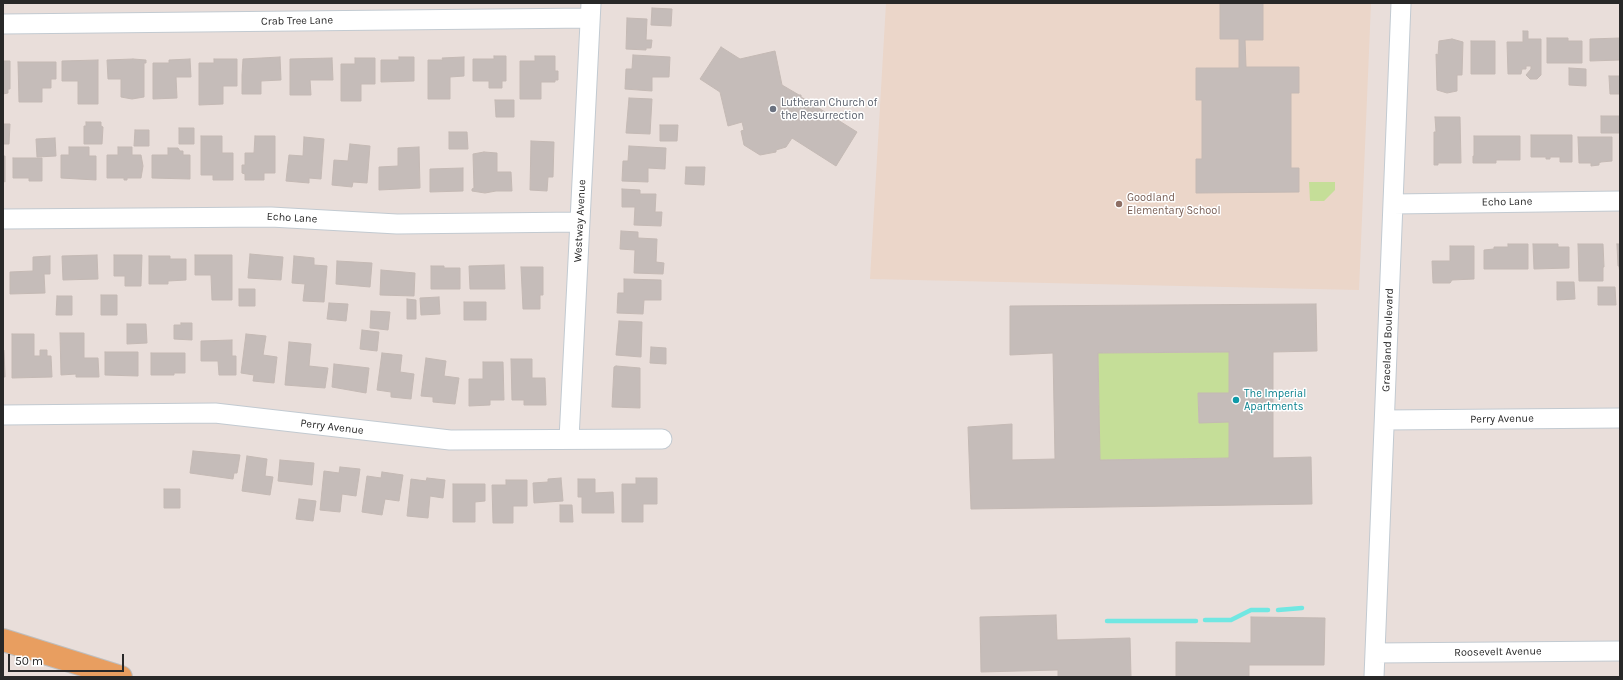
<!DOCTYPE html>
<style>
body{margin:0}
#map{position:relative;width:1623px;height:680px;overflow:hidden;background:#e9deda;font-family:Karla,sans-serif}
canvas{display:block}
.frame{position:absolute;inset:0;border:4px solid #282828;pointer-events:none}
.scale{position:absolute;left:8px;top:654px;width:116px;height:18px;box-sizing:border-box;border:2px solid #282828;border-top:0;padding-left:5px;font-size:12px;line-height:14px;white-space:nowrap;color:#282828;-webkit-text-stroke:3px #fff;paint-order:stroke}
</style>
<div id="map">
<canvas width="1623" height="680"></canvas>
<div class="frame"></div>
<div class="scale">50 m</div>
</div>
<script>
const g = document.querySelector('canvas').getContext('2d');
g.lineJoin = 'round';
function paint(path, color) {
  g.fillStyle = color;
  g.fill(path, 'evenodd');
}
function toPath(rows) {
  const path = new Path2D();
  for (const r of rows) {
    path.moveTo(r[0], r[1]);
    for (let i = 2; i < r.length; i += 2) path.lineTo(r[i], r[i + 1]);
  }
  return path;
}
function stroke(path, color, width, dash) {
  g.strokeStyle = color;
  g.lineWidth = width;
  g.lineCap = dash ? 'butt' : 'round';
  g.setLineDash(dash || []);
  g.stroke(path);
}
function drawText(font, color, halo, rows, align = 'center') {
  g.font = font + ' Karla,sans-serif';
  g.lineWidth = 3;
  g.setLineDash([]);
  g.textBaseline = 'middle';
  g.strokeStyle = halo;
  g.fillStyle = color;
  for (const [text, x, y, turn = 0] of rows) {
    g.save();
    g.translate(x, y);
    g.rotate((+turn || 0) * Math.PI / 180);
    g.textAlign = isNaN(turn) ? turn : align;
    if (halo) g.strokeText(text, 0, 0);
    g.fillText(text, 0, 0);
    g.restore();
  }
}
const education = toPath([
 [886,3,1371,3,1359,290,870,279]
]);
const green = toPath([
 [1309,182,1335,182,1335,190,1324,201,1310,201],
 [1229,352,1229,393,1198,393,1199,422,1229,422,1229,458,1100,460,1098,353]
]);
const stream = toPath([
 [1278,610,1302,608],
 [1205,620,1231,620,1251,610,1268,610],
 [1107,621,1196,621]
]);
const building = toPath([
 [1220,3,1263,3,1263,40,1245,40,1246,67,1299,67,1299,93,1291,93,1291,168,1299,168,1299,192,1196,193,1196,159,1202,159,1202,100,1196,100,1196,68,1239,68,1239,39,1220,39,1220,3],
 [652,8,672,9,671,26,651,25,652,8],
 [627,18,647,19,646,40,652,40,651,48,646,48,646,50,626,49,627,18],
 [1523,31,1528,31,1528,39,1541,39,1541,75,1537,79,1530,79,1526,75,1531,69,1531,66,1526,66,1526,69,1522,69,1521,74,1508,74,1507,42,1523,42,1523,31],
 [1547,38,1568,38,1568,41,1582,41,1582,63,1547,63,1547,38],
 [1620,38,1620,60,1590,61,1590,39,1620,38],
 [1452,39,1463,42,1462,75,1457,75,1457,91,1447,93,1437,90,1436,54,1438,55,1439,41,1452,39],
 [1471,41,1495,41,1495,74,1471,74,1471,41],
 [721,47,740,59,775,51,782,85,799,95,801,95,801,97,857,132,836,166,792,138,786,147,776,150,776,152,760,155,744,145,741,131,744,130,742,122,728,126,720,92,700,79,721,47],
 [633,55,670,57,669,77,652,77,652,91,625,89,626,69,632,69,633,55],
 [494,56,506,56,506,81,502,81,502,88,489,88,489,81,473,81,473,59,494,59,494,56],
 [535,56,555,56,555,71,558,71,558,80,555,80,555,82,541,82,541,99,520,99,520,61,535,61,535,56],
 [280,57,281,80,261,81,261,94,242,94,242,75,243,59,280,57],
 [399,57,414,57,414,81,381,82,381,60,399,60,399,57],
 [464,57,464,76,450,77,450,99,428,99,428,60,443,60,442,58,464,57],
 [332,58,333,80,310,80,311,95,290,95,290,59,332,58],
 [355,58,375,58,375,84,361,84,361,101,341,101,341,64,355,64,355,58],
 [133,59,146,60,146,63,144,63,144,97,132,99,121,97,121,79,108,79,107,60,133,59],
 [190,59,191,77,176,77,177,98,153,99,153,63,169,63,169,60,190,59],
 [214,59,237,59,237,86,223,86,223,104,199,105,199,63,214,63,214,59],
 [98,60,98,104,78,104,78,81,62,81,62,61,98,60],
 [3,61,10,61,10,89,8,89,8,93,3,94,3,61],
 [18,62,56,62,56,79,51,79,51,88,42,88,42,102,19,102,18,62],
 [1569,68,1586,69,1586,86,1569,85,1569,68],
 [1609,76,1620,76,1620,94,1610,94,1609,76],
 [629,98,652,99,650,134,626,133,629,98],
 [495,100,514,100,514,117,496,117,495,100],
 [1601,116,1619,116,1619,133,1601,133,1601,116],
 [1435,117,1460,117,1461,163,1438,163,1438,165,1434,165,1434,132,1436,132,1435,117],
 [86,122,101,122,101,126,103,127,102,144,84,144,84,126,86,126,86,122],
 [3,124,10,124,9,144,3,144,3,124],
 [660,125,678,125,677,141,660,141,660,125],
 [179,128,194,128,194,144,179,144,179,128],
 [135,130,149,130,149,146,134,146,135,130],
 [449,132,467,132,468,149,449,149,449,132],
 [1531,135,1572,135,1572,162,1560,162,1560,157,1550,157,1550,159,1546,159,1546,157,1531,157,1531,135],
 [201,136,222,136,222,153,233,153,233,180,213,180,213,175,201,175,201,136],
 [255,136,275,136,275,173,264,173,264,180,245,180,245,174,242,173,242,165,245,165,245,153,254,153,255,136],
 [1474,136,1520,136,1520,160,1496,160,1496,163,1473,163,1473,156,1474,156,1474,136],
 [304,137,324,139,321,179,309,178,309,183,286,181,289,155,303,156,304,137],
 [1578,137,1612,137,1612,161,1601,162,1599,163,1599,165,1591,166,1591,163,1579,163,1578,137],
 [55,138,56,156,37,157,36,139,55,138],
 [531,141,554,142,553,177,548,177,547,191,530,190,531,141],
 [350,144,370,146,367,183,353,182,352,187,332,185,334,160,348,161,350,144],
 [629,146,666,148,665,169,648,168,648,182,622,181,623,161,628,161,629,146],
 [69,147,89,147,89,156,96,156,96,180,61,178,61,155,69,155,69,147],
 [118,147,132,147,132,155,141,155,143,166,141,178,127,178,127,180,124,180,124,178,107,178,107,155,118,155,118,147],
 [419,147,420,188,379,190,379,167,398,166,398,148,419,147],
 [168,148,178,148,180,151,183,151,183,155,190,155,190,179,152,178,152,155,168,155,168,148],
 [484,152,497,153,497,172,511,172,512,191,496,191,485,193,472,191,472,189,474,188,473,154,484,152],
 [3,156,5,156,5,182,3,181,3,156],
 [13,158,42,158,42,181,29,181,29,178,13,178,13,158],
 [686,167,705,167,704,185,685,184,686,167],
 [463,168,463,191,430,192,430,169,463,168],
 [622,189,640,190,640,194,656,194,655,212,662,212,661,226,634,225,635,207,622,207,622,189],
 [621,231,638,232,638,238,657,239,656,262,664,263,663,274,634,273,635,250,620,249,621,231],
 [1508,244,1528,244,1528,269,1484,269,1484,250,1494,249,1494,247,1508,247,1508,244],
 [1533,244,1558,244,1558,247,1569,247,1569,268,1534,269,1533,244],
 [1578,244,1603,244,1604,267,1603,267,1603,281,1579,281,1578,244],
 [1617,244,1620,244,1620,275,1619,266,1618,266,1617,244],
 [1450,246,1474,246,1474,279,1452,280,1450,283,1433,283,1432,261,1450,261,1450,246],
 [250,254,283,257,281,280,248,278,250,254],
 [97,255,98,279,63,280,62,256,97,255],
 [114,255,142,255,141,286,125,286,125,276,114,276,114,255],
 [195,255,232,255,232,300,212,300,211,275,195,275,195,255],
 [50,256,50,274,44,274,45,293,10,294,10,272,33,271,33,257,50,256],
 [149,256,170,256,170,259,186,259,186,280,168,281,168,284,149,284,149,256],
 [294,256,314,258,314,265,327,266,324,302,303,301,305,284,292,283,294,256],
 [337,261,372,263,370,287,336,284,337,261],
 [504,265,505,289,470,289,469,266,504,265],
 [431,266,444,266,444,268,460,268,460,289,431,289,431,266],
 [521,267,543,267,543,295,540,295,540,309,523,309,521,267],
 [381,270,415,273,414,296,380,295,381,270],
 [624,279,661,280,661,300,644,300,643,314,617,313,618,293,624,293,624,279],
 [1557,282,1574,282,1575,299,1557,300,1557,282],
 [1598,287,1615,287,1616,305,1598,305,1598,287],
 [239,289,255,289,255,306,239,306,239,289],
 [101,295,117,295,117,315,101,315,101,295],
 [57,296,72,296,72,315,56,315,57,296],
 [439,297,440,314,421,315,420,298,439,297],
 [407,299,416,300,416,319,407,319,407,299],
 [464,302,486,302,486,320,464,320,464,302],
 [329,303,348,304,346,321,327,319,329,303],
 [1316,304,1317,351,1273,352,1273,458,1311,457,1312,504,971,509,968,427,1012,424,1012,460,1055,459,1053,353,1010,355,1010,306,1316,304],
 [1229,352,1229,393,1198,393,1199,423,1229,422,1229,458,1100,460,1098,353,1229,352],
 [371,311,390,312,388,330,370,328,371,311],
 [619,321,642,322,641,357,616,355,619,321],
 [181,323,192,323,192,340,174,339,174,325,181,325,181,323],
 [127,324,146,324,147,343,127,344,127,324],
 [362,330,379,332,377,351,360,349,362,330],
 [60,333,84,333,84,358,98,358,99,377,76,377,76,374,61,375,60,333],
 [12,334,34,334,34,356,40,356,40,350,47,350,47,356,51,356,52,377,12,378,12,334],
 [246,334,266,336,263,355,277,357,274,383,253,381,254,375,241,373,246,334],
 [232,340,232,356,236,356,236,375,219,375,218,361,201,361,201,341,232,340],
 [289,342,311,344,309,366,328,368,325,388,285,385,289,342],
 [651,347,666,348,666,364,650,363,651,347],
 [3,350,4,350,5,377,3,377,3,350],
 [105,352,138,352,138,376,105,375,105,352],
 [151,353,185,353,185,373,174,373,174,375,151,375,151,353],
 [382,353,402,355,400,372,414,374,411,399,391,397,391,392,377,390,382,353],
 [426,358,446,361,444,376,459,378,455,404,433,402,433,397,421,396,426,358],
 [511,359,532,359,532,378,545,378,546,405,524,405,524,400,512,400,511,359],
 [483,362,503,362,504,400,490,400,490,405,469,406,469,379,483,379,483,362],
 [334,364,369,368,366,393,332,387,334,364],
 [616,366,640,368,640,408,612,407,614,367,616,366],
 [193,451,240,455,237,473,234,473,233,479,190,473,193,451],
 [247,456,267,459,265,476,273,477,270,495,242,491,247,456],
 [280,460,314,463,312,485,278,481,280,460],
 [340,467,360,469,356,496,342,494,340,512,320,510,324,471,339,473,340,467],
 [382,472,403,475,399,501,385,499,382,515,362,512,367,476,381,478,382,472],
 [427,478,445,480,443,498,430,496,428,518,407,516,411,479,426,481,427,478],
 [561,478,563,501,534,503,533,483,548,482,548,479,561,478],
 [636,478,657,478,657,504,643,504,643,522,622,522,622,484,636,484,636,478],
 [578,479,595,479,595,493,613,492,614,513,582,513,582,497,578,497,578,479],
 [506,480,527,480,527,506,513,506,513,523,493,523,492,485,506,485,506,480],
 [453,484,485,484,485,501,475,502,475,522,453,522,453,484],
 [164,489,180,489,180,508,164,508,164,489],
 [299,499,316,501,313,521,296,519,299,499],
 [560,505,572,505,573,522,560,522,560,505],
 [1056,615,1057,640,1130,638,1131,677,1058,677,1058,670,981,672,980,617,1056,615],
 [1251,617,1325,618,1324,665,1249,665,1249,677,1176,677,1176,642,1251,643,1251,617]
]);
const minor = toPath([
 [3,24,590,18],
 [1393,204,1620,201],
 [3,219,271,217,397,224,580,222],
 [3,415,215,413,450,440,662,439],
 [1385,420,1620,418],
 [569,439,591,3],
 [1375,653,1620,651],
 [1374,677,1401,3]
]);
const major = toPath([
 [3,640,121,677]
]);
const markers = [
 [773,109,4,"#6b7280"],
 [1119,204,4,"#8d6e63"],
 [1236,400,4,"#0f9aa8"]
];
const streetNames = [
 ["Crab Tree Lane",297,21,-1],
 ["Echo Lane",1507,202,-1],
 ["Echo Lane",292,218,3],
 ["Westway Avenue",580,221,-87],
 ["Graceland Boulevard",1388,340,-88],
 ["Perry Avenue",1502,419,-1],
 ["Perry Avenue",332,427,7],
 ["Roosevelt Avenue",1498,652,-1]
];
const worshipNames = [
 ["Lutheran Church of",781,103],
 ["the Resurrection",781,116]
];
const educationNames = [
 ["Goodland",1127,198],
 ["Elementary School",1127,211]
];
const cultureNames = [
 ["The Imperial",1244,394],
 ["Apartments",1244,407]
];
paint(education, '#ebd6c9');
paint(green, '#c5de98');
stroke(stream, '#71e7e2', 4.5);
paint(building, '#c5bcb9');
stroke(building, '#c4b9b4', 1);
stroke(minor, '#c2cad1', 21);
stroke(major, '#bebebe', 24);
stroke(minor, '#fff', 19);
stroke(major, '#e89e60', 22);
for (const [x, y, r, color] of markers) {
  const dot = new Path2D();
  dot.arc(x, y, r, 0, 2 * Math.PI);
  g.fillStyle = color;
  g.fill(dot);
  stroke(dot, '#fff', 1.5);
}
drawText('11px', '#282828', '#fff', streetNames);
drawText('11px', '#5b616d', '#fff', worshipNames, 'left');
drawText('11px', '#785e54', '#fff', educationNames, 'left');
drawText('11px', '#0d838f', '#fff', cultureNames, 'left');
</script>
